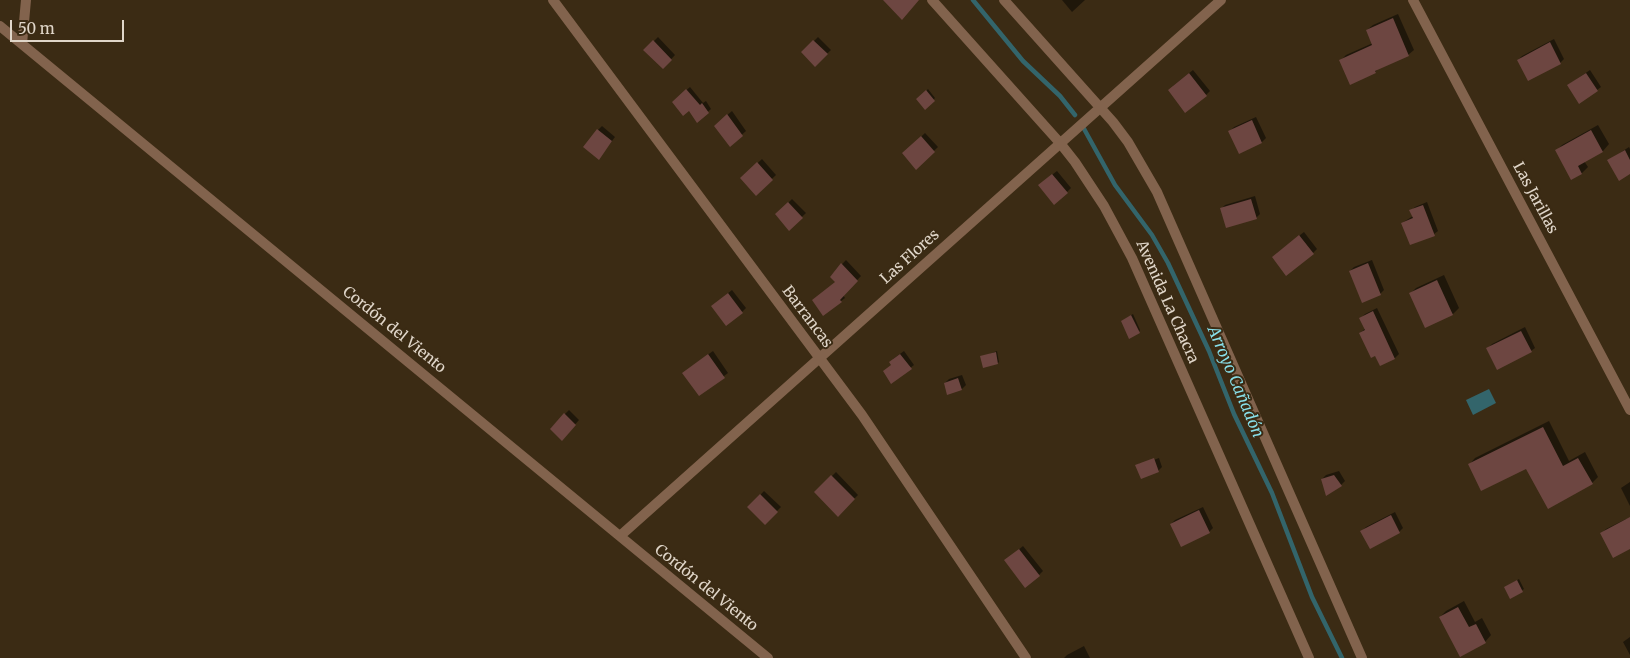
<!DOCTYPE html>
<meta charset="utf-8">
<style>
body{margin:0}
#map{position:relative;width:1630px;height:658px;overflow:hidden;background:#3b2b14;font-family:Merriweather,serif}
canvas{display:block}
.scale{position:absolute;left:10px;top:20px;width:114px;height:22px;box-sizing:border-box;border:2px solid #e0d6c9;border-top:0;padding-left:6px;font-size:15px;line-height:18px;white-space:nowrap;color:#e0d6c9;-webkit-text-stroke:4px #3b2b14;paint-order:stroke}
</style>
<div id="map">
<canvas width="1630" height="658"></canvas>
<div class="scale">50 m</div>
</div>
<script>
const g = document.querySelector('canvas').getContext('2d');
g.lineJoin = 'round';
function paint(path, color) {
  g.fillStyle = color;
  g.fill(path, 'evenodd');
}
function toPath(rows) {
  const path = new Path2D();
  for (const r of rows) {
    path.moveTo(r[0], r[1]);
    for (let i = 2; i < r.length; i += 2) path.lineTo(r[i], r[i + 1]);
  }
  return path;
}
function stroke(path, color, width, dash) {
  g.strokeStyle = color;
  g.lineWidth = width;
  g.lineCap = dash ? 'butt' : 'round';
  g.setLineDash(dash || []);
  g.stroke(path);
}
function drawText(font, color, halo, rows, align = 'center') {
  g.font = font + ' Merriweather,serif';
  g.lineWidth = 4;
  g.setLineDash([]);
  g.textBaseline = 'middle';
  g.strokeStyle = halo;
  g.fillStyle = color;
  for (const [text, x, y, turn = 0] of rows) {
    g.save();
    g.translate(x, y);
    g.rotate((+turn || 0) * Math.PI / 180);
    g.textAlign = isNaN(turn) ? turn : align;
    if (halo) g.strokeText(text, 0, 0);
    g.fillText(text, 0, 0);
    g.restore();
  }
}
const water = toPath([
 [1489,389,1496,403,1473,415,1466,400]
]);
const shadow = toPath([
 [1062,0,1085,0,1072,12],
 [1398,14,1414,50,1408,55,1379,68,1375,72,1341,60,1346,55,1373,43,1367,30,1373,25],
 [658,37,675,55,663,68,645,50],
 [818,37,831,50,815,65,803,52],
 [1554,39,1564,59,1560,63,1528,79,1518,60,1522,56],
 [1193,70,1210,91,1206,95,1173,86],
 [1590,70,1601,87,1597,90,1568,85],
 [690,87,703,103,706,101,711,109,697,121,689,109,676,99],
 [928,89,935,98,925,108,918,99],
 [732,111,746,131,730,145,719,122],
 [1256,117,1266,138,1262,142,1240,152,1230,131,1234,127],
 [1598,125,1609,144,1603,151,1584,161,1588,167,1582,173,1572,179,1556,151,1562,145],
 [602,126,615,137,602,154,598,130],
 [925,133,938,147,916,168,904,153],
 [1629,147,1630,149,1630,173,1609,160],
 [762,159,776,175,756,194,742,178],
 [1057,171,1071,188,1067,192,1044,181],
 [1255,196,1260,214,1256,218,1221,209,1225,205],
 [792,199,806,213,789,229,776,215],
 [1427,202,1438,231,1434,234,1402,223,1413,216,1411,211,1415,207],
 [1304,232,1317,249,1313,253,1277,253],
 [846,260,861,276,843,295,845,298,841,301,813,300,836,282,831,276],
 [1372,260,1384,290,1380,294,1350,271,1354,267],
 [1444,275,1459,308,1453,314,1410,294,1416,288],
 [732,290,746,308,742,312,717,302],
 [1377,308,1399,354,1395,358,1380,365,1375,355,1360,333,1366,328,1361,318,1365,314],
 [1133,314,1140,330,1139,332,1122,321],
 [1525,327,1535,348,1531,351,1488,348,1492,344],
 [713,351,728,373,700,394,688,369],
 [904,351,914,365,892,382,893,359],
 [997,351,999,362,998,363,982,357],
 [962,375,966,385,962,389,945,383,949,379],
 [569,410,579,420,562,439,551,428],
 [1549,421,1569,461,1585,452,1598,477,1592,483,1526,467,1469,465,1475,458],
 [1159,458,1162,467,1158,471,1141,477,1137,466,1140,463,1140,465],
 [1339,471,1345,481,1341,485,1322,479,1326,475],
 [836,472,858,495,838,515,816,492],
 [1630,482,1630,506,1621,488],
 [764,491,781,507,765,523,749,507],
 [1203,507,1213,528,1209,532,1171,524,1175,520],
 [1395,512,1403,528,1399,532,1362,531,1366,527],
 [1626,519,1630,527,1630,548,1602,533,1606,529],
 [1023,546,1043,571,1039,575,1010,557],
 [1519,579,1524,589,1511,597,1507,586],
 [1464,601,1475,622,1482,618,1491,635,1485,642,1440,617,1446,611],
 [1630,637,1630,655,1623,642],
 [1084,646,1090,658,1064,658,1067,655]
]);
const stream = toPath([
 [973,0,1023,61,1060,96,1075,115],
 [1083,127,1115,185,1152,235,1168,263,1209,351,1234,414,1272,493,1312,597,1342,658]
]);
const building = toPath([
 [883,0,919,0,902,20],
 [1393,18,1409,56,1375,71,1376,73,1350,85,1339,60,1372,45,1366,30],
 [653,40,672,60,663,69,643,50],
 [813,40,828,54,815,67,801,52],
 [1550,42,1561,64,1528,81,1517,60],
 [1189,73,1207,96,1185,113,1168,90],
 [1586,73,1598,91,1579,104,1567,85],
 [686,89,700,105,702,103,709,113,697,123,689,111,683,116,672,102],
 [926,90,935,101,925,110,916,99],
 [727,114,743,136,730,147,714,126],
 [1252,120,1262,143,1239,154,1228,131],
 [597,129,612,141,599,160,583,147],
 [1591,130,1603,152,1578,166,1582,174,1571,180,1555,150],
 [921,136,935,152,916,170,902,153],
 [1625,150,1630,160,1630,174,1619,181,1607,160],
 [757,162,773,180,756,196,740,178],
 [1052,174,1068,193,1054,205,1038,185],
 [1251,199,1257,219,1226,228,1220,208],
 [788,202,803,218,789,231,775,214],
 [1423,205,1435,236,1410,245,1401,223,1413,218,1409,210],
 [1299,235,1314,254,1286,276,1272,257],
 [841,263,858,281,840,300,842,302,823,316,812,300,835,282,830,277],
 [1368,263,1381,295,1362,303,1349,271],
 [1437,280,1453,315,1425,328,1409,293],
 [728,293,743,313,726,326,711,306],
 [1373,311,1395,359,1380,366,1375,356,1371,358,1359,333,1365,330,1359,318],
 [1131,315,1140,333,1129,339,1121,321],
 [1521,331,1532,352,1497,370,1486,348],
 [996,352,998,364,983,368,980,356],
 [708,354,725,378,699,396,682,373],
 [900,354,912,369,891,384,883,371,891,365,889,362],
 [958,378,962,390,947,395,944,383],
 [564,413,576,425,562,441,550,429],
 [1543,427,1563,466,1578,458,1593,484,1548,509,1526,469,1481,491,1468,464],
 [1154,458,1159,472,1141,479,1135,465],
 [831,475,855,499,838,517,814,492],
 [1334,475,1342,486,1326,496,1321,479],
 [760,494,778,512,765,525,747,507],
 [1199,510,1210,533,1181,547,1170,524],
 [1391,515,1400,533,1370,549,1360,531],
 [1630,517,1630,549,1613,558,1600,533],
 [1019,549,1040,576,1025,588,1004,560],
 [1517,580,1523,592,1510,599,1504,587],
 [1458,607,1469,627,1476,624,1486,643,1460,657,1439,617]
]);
const minor = toPath([
 [553,0,862,415,1026,658],
 [932,0,1060,143,1075,162,1104,206,1132,258,1309,658],
 [1004,0,1113,122,1128,142,1157,192,1362,658],
 [1413,0,1630,410],
 [0,26,768,658],
 [22,44,26,0],
 [620,536,1221,0]
]);
const streetNames = [
 ["Las Jarillas",1535,198,62],
 ["Las Flores",910,257,-42],
 ["Avenida La Chacra",1167,302,66],
 ["Barrancas",807,317,53],
 ["Cordón del Viento",394,330,39],
 ["Cordón del Viento",706,588,39]
];
const waterNames = [
 ["Arroyo Cañadón",1235,382,67]
];
paint(water, '#33656b');
paint(shadow, '#0007');
stroke(stream, '#33656b', 4.5);
paint(building, '#6d4641');
stroke(minor, '#82634d', 10);
drawText('15px', '#e0d6c9', '#3b2b14', streetNames);
drawText('italic 16px', '#88dfe9', '#3b2b14', waterNames);
</script>
